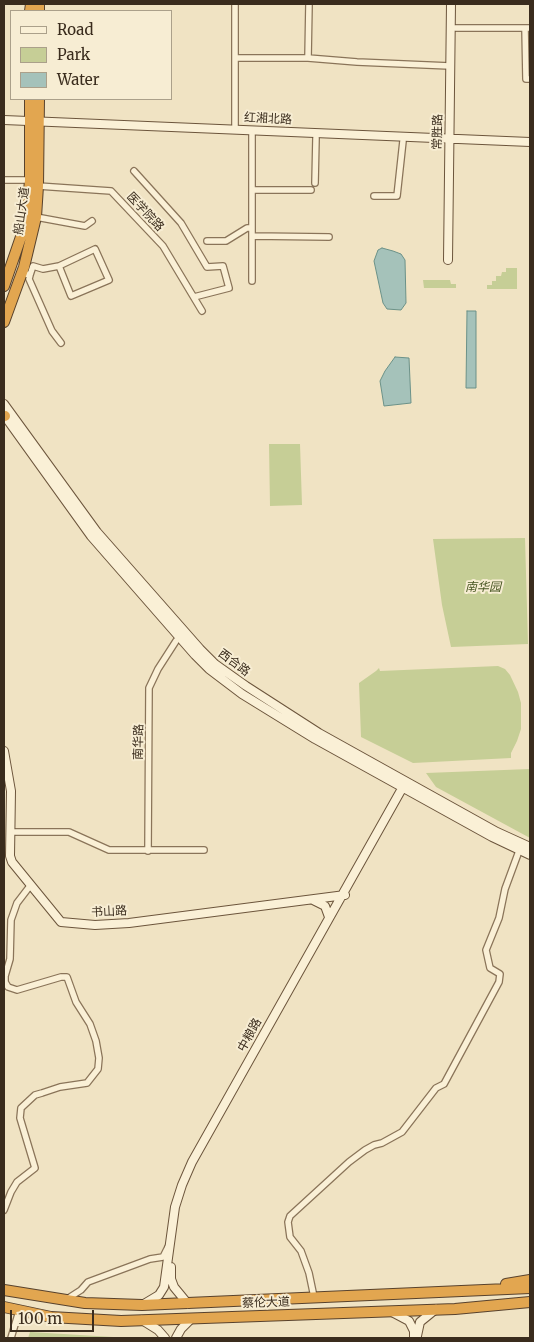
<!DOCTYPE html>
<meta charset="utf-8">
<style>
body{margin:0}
#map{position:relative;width:534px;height:1342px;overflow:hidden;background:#f0e3c3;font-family:Merriweather,serif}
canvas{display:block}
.frame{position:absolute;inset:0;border:5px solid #3a2c1d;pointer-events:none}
.legend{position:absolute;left:10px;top:10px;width:162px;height:90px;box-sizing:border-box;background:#f7edd3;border:1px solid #aba08a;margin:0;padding:6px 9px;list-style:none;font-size:15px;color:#3a2c1d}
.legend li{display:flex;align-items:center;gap:10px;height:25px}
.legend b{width:25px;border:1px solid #aba08a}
.scale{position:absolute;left:10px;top:1310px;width:84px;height:22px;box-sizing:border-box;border:2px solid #3a2c1d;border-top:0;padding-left:6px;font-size:15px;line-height:18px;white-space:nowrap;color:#3a2c1d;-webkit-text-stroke:4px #f7edd3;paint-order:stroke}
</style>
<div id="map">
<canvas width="534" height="1342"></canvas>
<div class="frame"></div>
<ul class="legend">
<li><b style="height:6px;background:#faf0d6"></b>Road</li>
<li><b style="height:14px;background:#c6ce96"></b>Park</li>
<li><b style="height:14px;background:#a5c2ba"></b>Water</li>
</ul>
<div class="scale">100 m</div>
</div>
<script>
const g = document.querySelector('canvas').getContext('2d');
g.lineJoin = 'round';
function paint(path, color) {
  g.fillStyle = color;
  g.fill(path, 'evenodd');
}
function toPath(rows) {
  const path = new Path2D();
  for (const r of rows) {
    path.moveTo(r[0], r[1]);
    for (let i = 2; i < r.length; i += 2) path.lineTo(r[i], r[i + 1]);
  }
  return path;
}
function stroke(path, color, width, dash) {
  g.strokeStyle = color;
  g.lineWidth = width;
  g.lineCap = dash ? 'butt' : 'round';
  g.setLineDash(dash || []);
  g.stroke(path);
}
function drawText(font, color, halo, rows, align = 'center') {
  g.font = font + ' Merriweather,"Noto Sans SC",serif';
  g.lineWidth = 4;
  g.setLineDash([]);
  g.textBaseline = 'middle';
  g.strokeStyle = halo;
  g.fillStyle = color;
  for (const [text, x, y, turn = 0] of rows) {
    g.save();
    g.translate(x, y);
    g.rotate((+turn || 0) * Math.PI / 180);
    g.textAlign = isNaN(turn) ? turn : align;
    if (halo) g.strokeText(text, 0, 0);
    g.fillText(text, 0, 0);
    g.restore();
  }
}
const green = toPath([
 [506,268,517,268,517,289,487,289,487,285,492,285,492,281,496,281,496,276,501,276,502,272,506,272],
 [423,280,450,280,451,284,456,284,456,288,424,288],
 [269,444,300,444,302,505,270,506],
 [525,538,528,644,451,647,442,605,433,539],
 [498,666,505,669,510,675,518,692,521,703,521,729,517,741,511,753,511,758,413,763,361,737,359,683,376,671,379,668,380,671],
 [530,769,530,838,436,787,426,773],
 [30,1332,130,1338,28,1338]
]);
const water = toPath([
 [382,248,393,251,401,254,405,260,406,303,401,310,387,309,383,303,374,261,378,250,382,248],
 [467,311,476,311,476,388,466,388,467,311],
 [395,357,409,358,411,403,384,406,380,381,385,371,395,357]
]);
const street = toPath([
 [455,28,530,28],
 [525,28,526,79,530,79],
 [235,58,308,58,357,62,450,66],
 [308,58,309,4],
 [235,129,235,4],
 [134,171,181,223,207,267,223,266,229,288,194,297],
 [4,180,30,180],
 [315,183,316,138],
 [38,186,111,191,163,246,202,311],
 [252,190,311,190],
 [374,196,397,196,403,141],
 [36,217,85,226,92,221],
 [252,236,329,237],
 [207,241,226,241,247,228,252,228],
 [22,273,30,275,33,266,43,269,59,266,95,249,109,280,71,296,59,266],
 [30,275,29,279,52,331,61,343],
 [252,281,252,130],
 [11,832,69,832,109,850,204,850],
 [148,851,149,688,158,669,176,641],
 [4,1210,11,1192,17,1182,35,1168,20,1118,21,1108,35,1095,42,1093,60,1087,87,1083,98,1069,99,1058,96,1041,90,1024,76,1002,67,977,61,977,17,990,8,987,5,982,5,976,10,959,11,920,17,903,30,886],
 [314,1297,309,1273,301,1251,290,1237,288,1222,290,1216,349,1162,365,1150,374,1145,382,1143,402,1132,436,1088,444,1084,499,982,500,974,490,968,486,950,499,918,505,889,519,851],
 [67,1299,81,1290,88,1282,150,1259,163,1257,168,1247],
 [11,1338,19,1311]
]);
const secondary = toPath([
 [4,120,530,142],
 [448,260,451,4],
 [4,404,97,532,200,649,215,664,246,686,319,733,497,832,530,847],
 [4,415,91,536,195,655,209,669,242,694,315,739,492,837,530,855],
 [4,751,11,791,10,856,12,862,61,922,95,925,129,923,345,895],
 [313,900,325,906,329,917],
 [171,1267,171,1279,174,1287,188,1304],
 [144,1304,159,1295,164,1287,175,1207,182,1185,192,1162,404,785],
 [392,1312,409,1321,414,1331,414,1338],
 [142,1320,158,1330,165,1338],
 [417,1336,420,1322,436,1309],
 [176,1338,181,1329,191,1319]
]);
const highway = toPath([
 [30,11,31,4],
 [39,11,39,4],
 [4,286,23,231,27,216,30,180,30,99],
 [4,322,24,267,36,217,38,186,39,99],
 [4,416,5,416],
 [506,1284,530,1280],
 [4,1290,85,1303,142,1305,530,1288],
 [4,1307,51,1317,121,1321,455,1309,530,1302]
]);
const streetNames = [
 ["红湘北路",268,119,3],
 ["常胜路",438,132,-89],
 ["船山大道",22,211,-82],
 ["医学院路",145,212,47],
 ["西合路",234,663,37],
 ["南华路",139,742,-89],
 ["书山路",109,912,-3],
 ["中粮路",250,1035,-61],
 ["蔡伦大道",266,1303,-2]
];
const parkNames = [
 ["南华园",483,588]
];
paint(green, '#c6ce96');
paint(water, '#a5c2ba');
stroke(water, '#6b9188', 1);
stroke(street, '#8a7459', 8);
stroke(secondary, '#6c553c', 10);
stroke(highway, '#58422d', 12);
stroke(street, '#faf0d6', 5.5);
stroke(secondary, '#faf0d6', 8);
stroke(highway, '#e2a650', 10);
drawText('12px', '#3a2c1d', '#f7edd3', streetNames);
drawText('italic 12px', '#495723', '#f7edd3', parkNames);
</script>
